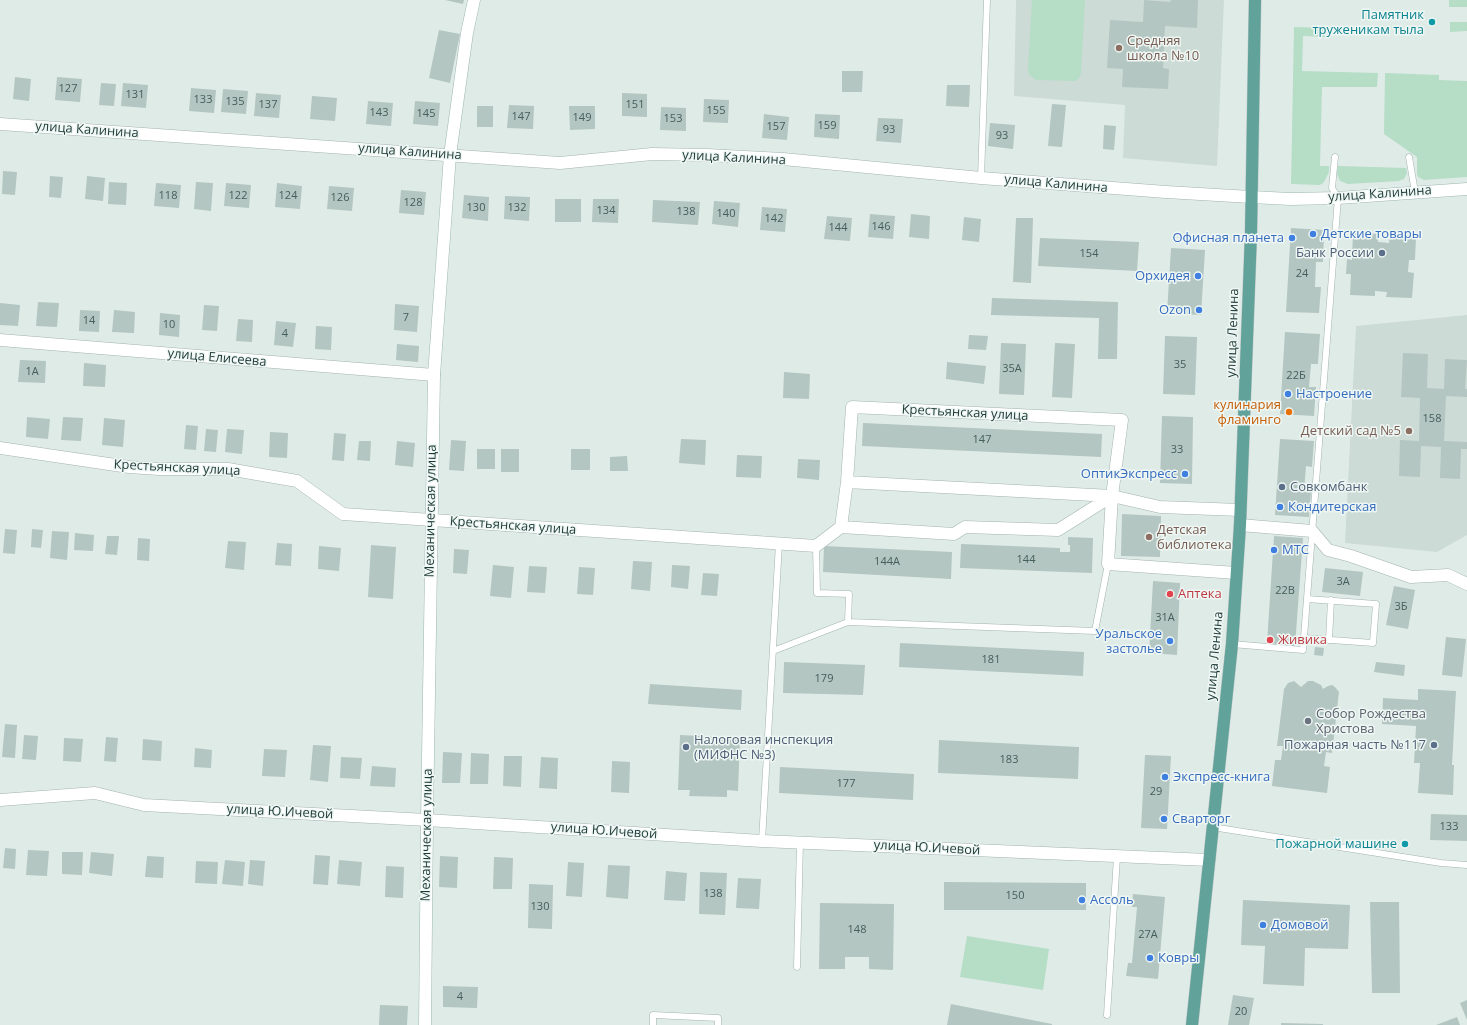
<!DOCTYPE html>
<meta charset="utf-8">
<style>
body{margin:0}
canvas{display:block;background:#dfebe7}
</style>
<canvas width="1467" height="1025"></canvas>
<script>
const g = document.querySelector('canvas').getContext('2d');
g.lineJoin = 'round';
function paint(path, color) {
  g.fillStyle = color;
  g.fill(path, 'evenodd');
}
function toPath(rows) {
  const path = new Path2D();
  for (const r of rows) {
    path.moveTo(r[0], r[1]);
    for (let i = 2; i < r.length; i += 2) path.lineTo(r[i], r[i + 1]);
  }
  return path;
}
function stroke(path, color, width, dash) {
  g.strokeStyle = color;
  g.lineWidth = width;
  g.lineCap = dash ? 'butt' : 'round';
  g.setLineDash(dash || []);
  g.stroke(path);
}
function drawText(font, color, halo, rows, align = 'center') {
  g.font = font + ' "Open Sans",sans-serif';
  g.lineWidth = 3;
  g.setLineDash([]);
  g.textBaseline = 'middle';
  g.strokeStyle = halo;
  g.fillStyle = color;
  for (const [text, x, y, turn = 0] of rows) {
    g.save();
    g.translate(x, y);
    g.rotate((+turn || 0) * Math.PI / 180);
    g.textAlign = isNaN(turn) ? turn : align;
    if (halo) g.strokeText(text, 0, 0);
    g.fillText(text, 0, 0);
    g.restore();
  }
}
const built = toPath([
 [1016,0,1224,0,1217,166,1123,158,1125,105,1014,96],
 [1467,315,1467,535,1437,552,1345,543,1356,326]
]);
const green = toPath([
 [1032,0,1085,0,1081,73,1079,78,1076,81,1036,80,1029,75,1028,70],
 [1449,0,1467,0,1467,7,1449,7],
 [1450,22,1467,22,1467,31,1450,32],
 [1294,27,1326,28,1326,37,1303,36,1302,71,1378,73,1377,87,1322,87,1320,166,1329,166,1329,172,1324,182,1320,185,1291,184],
 [1385,73,1439,75,1439,80,1467,81,1467,177,1424,180,1418,177,1417,174,1417,157,1384,134],
 [1338,166,1406,168,1407,173,1404,179,1399,181,1348,184,1340,181,1337,174],
 [967,936,1049,949,1043,990,960,977]
]);
const building = toPath([
 [445,0,464,0,463,4],
 [1144,0,1170,2,1171,0,1198,0,1197,28,1165,26,1163,68,1169,69,1168,89,1122,87,1123,69,1107,68,1110,20,1143,22],
 [439,30,460,34,450,83,429,78],
 [842,71,863,71,862,92,842,92],
 [15,77,31,79,29,101,13,99],
 [57,77,82,79,80,102,55,100],
 [101,83,116,84,114,106,99,105],
 [123,83,148,85,146,108,121,106],
 [947,85,970,85,969,107,946,106],
 [191,88,216,90,214,113,189,111],
 [223,89,248,91,246,114,221,112],
 [256,93,281,95,279,118,254,116],
 [622,93,647,94,647,117,622,116],
 [312,96,337,98,335,121,310,119],
 [704,99,729,100,728,123,703,122],
 [368,101,393,103,391,126,366,124],
 [415,101,440,103,438,126,413,124],
 [1052,104,1066,105,1062,147,1048,146],
 [509,105,534,106,533,129,507,128],
 [477,106,493,106,493,127,477,127],
 [569,106,595,106,595,129,570,130],
 [661,107,686,108,686,131,660,130],
 [764,114,789,117,787,140,762,138],
 [815,114,840,115,839,139,814,137],
 [878,118,903,119,901,143,876,141],
 [990,123,1015,125,1013,149,988,146],
 [1104,125,1116,126,1114,150,1103,149],
 [3,171,17,172,15,195,2,194],
 [50,176,63,177,61,198,49,197],
 [87,176,105,178,103,201,85,199],
 [109,182,127,183,126,205,108,204],
 [196,182,213,183,211,211,194,209],
 [156,183,181,185,179,208,154,206],
 [226,183,251,185,249,208,224,206],
 [277,183,302,186,300,209,275,207],
 [329,186,354,188,352,211,327,209],
 [401,190,426,192,424,215,399,213],
 [464,195,489,197,488,221,462,218],
 [505,196,530,197,529,221,504,219],
 [555,199,581,199,581,222,555,222],
 [593,199,619,199,618,223,592,222],
 [653,200,700,202,698,225,652,222],
 [714,201,740,203,738,227,712,224],
 [762,207,787,209,785,232,760,230],
 [870,214,895,216,893,239,868,237],
 [911,214,930,216,929,239,909,237],
 [827,216,852,218,850,241,824,239],
 [964,217,981,219,979,242,962,240],
 [1016,218,1033,218,1031,283,1013,282],
 [1291,228,1324,230,1323,262,1316,262,1315,287,1321,287,1319,313,1286,312],
 [1353,232,1378,234,1378,242,1389,243,1390,234,1416,236,1415,260,1409,260,1408,272,1414,273,1412,298,1386,297,1387,292,1375,291,1375,296,1350,295,1351,274,1346,274,1347,259,1352,260],
 [1040,238,1139,242,1137,271,1038,266],
 [1171,248,1205,250,1201,315,1167,313],
 [992,298,1118,302,1117,359,1098,359,1099,318,991,315],
 [38,302,59,303,57,327,36,326],
 [0,303,20,305,18,326,0,325],
 [395,304,419,306,417,332,394,330],
 [204,305,219,306,217,331,202,330],
 [80,310,100,311,99,332,79,331],
 [114,310,135,312,134,333,112,332],
 [160,313,180,315,179,337,159,335],
 [238,319,253,320,252,342,236,341],
 [276,321,296,323,293,347,274,345],
 [316,326,332,327,331,350,315,349],
 [1285,332,1320,334,1318,364,1311,364,1309,387,1316,387,1314,416,1280,414],
 [969,335,988,336,986,350,968,349],
 [1165,336,1197,337,1195,395,1163,394],
 [1001,343,1026,344,1024,395,999,394],
 [1055,343,1075,344,1072,398,1052,397],
 [397,344,419,346,418,362,396,360],
 [1403,353,1428,354,1427,388,1444,389,1445,359,1467,360,1465,389,1467,389,1467,397,1446,396,1444,441,1467,442,1467,449,1461,449,1460,479,1440,478,1441,447,1421,446,1420,477,1399,476,1400,440,1419,441,1420,398,1401,397],
 [20,360,46,361,45,383,18,382],
 [947,362,986,366,984,384,946,379],
 [84,363,106,365,105,387,83,386],
 [784,372,810,374,809,399,783,398],
 [1162,416,1193,417,1192,484,1160,483],
 [27,417,50,419,48,439,26,437],
 [63,417,83,418,81,441,61,440],
 [104,418,125,420,123,447,102,445],
 [863,423,1102,434,1101,457,862,446],
 [186,425,198,426,196,450,184,449],
 [206,429,218,430,216,452,204,451],
 [227,429,244,430,242,454,225,452],
 [270,432,288,433,287,458,269,457],
 [334,433,346,434,344,461,332,460],
 [681,439,706,440,705,465,679,463],
 [1280,439,1314,441,1312,467,1306,466,1304,492,1311,492,1309,517,1275,515],
 [451,440,466,441,464,471,449,470],
 [359,441,371,441,370,461,357,460],
 [397,441,415,443,413,467,395,465],
 [477,449,495,449,495,469,477,469],
 [501,449,519,449,519,472,501,472],
 [571,449,590,449,590,470,571,470],
 [737,455,762,456,761,478,736,477],
 [627,456,628,471,610,471,610,457],
 [798,459,820,460,819,480,797,478],
 [1122,514,1161,516,1160,557,1121,556],
 [5,529,17,530,15,554,3,553],
 [32,529,43,530,41,548,31,547],
 [52,531,69,532,67,560,50,558],
 [75,533,94,535,93,551,74,550],
 [107,536,119,536,117,555,105,554],
 [1274,536,1303,538,1295,646,1267,643],
 [1068,537,1093,538,1092,573,960,568,961,544,1060,548,1060,552,1070,552,1070,545,1068,545],
 [138,538,150,539,149,561,137,560],
 [228,541,246,542,244,570,225,568],
 [277,543,292,544,291,566,275,565],
 [371,545,396,547,393,599,368,597],
 [319,546,341,548,339,571,318,569],
 [824,546,952,552,951,579,823,572],
 [454,549,469,550,467,574,453,573],
 [633,561,652,562,650,591,631,589],
 [493,565,514,567,511,598,490,596],
 [672,565,690,566,688,589,671,587],
 [529,566,547,567,545,593,527,592],
 [579,567,595,568,593,595,577,594],
 [1325,568,1363,572,1360,596,1322,592],
 [703,573,719,574,717,596,701,595],
 [1153,581,1180,583,1177,655,1149,653],
 [1394,586,1415,590,1408,629,1386,625],
 [1446,637,1466,639,1462,677,1442,675],
 [900,643,1084,652,1083,676,899,667],
 [1315,647,1324,648,1323,656,1314,655],
 [784,662,865,665,863,695,783,693],
 [1376,662,1405,665,1404,676,1374,672],
 [1294,681,1301,687,1308,681,1313,681,1321,685,1323,689,1328,686,1332,685,1335,687,1339,692,1332,753,1326,752,1324,766,1330,767,1327,793,1272,786,1275,760,1281,760,1283,746,1277,746,1284,689,1288,683],
 [650,684,742,690,741,710,648,704],
 [1418,689,1456,691,1452,765,1454,765,1453,795,1418,793,1420,763,1414,763,1416,726,1382,724,1383,698,1418,700],
 [5,724,17,725,15,758,2,757],
 [24,735,38,736,36,760,22,759],
 [680,735,740,738,738,791,727,790,727,797,689,796,690,790,678,790],
 [106,737,118,738,116,762,104,761],
 [64,738,83,739,81,762,63,761],
 [143,739,162,741,161,761,142,760],
 [939,740,1079,747,1078,779,938,773],
 [313,745,331,746,328,782,310,780],
 [195,748,212,750,211,768,194,767],
 [264,749,287,750,285,777,262,776],
 [443,752,462,753,460,783,442,783],
 [471,753,489,754,488,784,470,784],
 [1145,755,1171,756,1167,829,1141,828],
 [504,756,522,756,521,787,503,786],
 [341,757,362,758,360,779,340,778],
 [541,757,558,758,557,789,539,788],
 [612,761,630,762,629,793,611,792],
 [372,766,396,768,395,787,370,786],
 [780,767,914,774,913,800,779,793],
 [1431,814,1467,815,1467,841,1430,840],
 [5,848,16,849,15,869,3,868],
 [28,850,49,851,47,876,26,875],
 [62,852,83,852,82,875,62,874],
 [91,852,114,854,112,876,89,873],
 [315,855,330,856,328,885,313,884],
 [147,856,164,857,163,878,145,877],
 [440,856,458,857,457,888,439,887],
 [494,857,513,858,512,889,493,889],
 [225,860,245,862,243,886,222,884],
 [250,860,265,861,263,886,248,884],
 [339,860,362,862,360,886,337,884],
 [196,861,218,862,217,884,195,883],
 [568,862,584,863,582,897,566,896],
 [608,865,630,866,628,899,606,897],
 [386,866,404,867,403,898,385,897],
 [666,871,687,873,685,901,664,900],
 [700,872,727,873,725,915,699,914],
 [738,878,761,879,759,909,736,908],
 [944,882,1086,883,1086,910,944,910],
 [529,884,553,885,552,929,528,928],
 [1133,894,1165,897,1158,979,1126,976,1128,963,1132,963,1137,907,1132,907],
 [1243,900,1350,905,1348,949,1305,948,1304,986,1263,984,1265,946,1241,945],
 [1370,902,1399,902,1400,993,1372,993],
 [820,903,894,904,893,970,869,969,869,957,845,957,845,969,819,969],
 [443,986,478,987,477,1008,443,1007],
 [1233,995,1254,998,1249,1025,1228,1025],
 [1467,1000,1467,1020,1460,1003],
 [951,1004,1052,1024,1052,1025,947,1025],
 [380,1005,408,1006,407,1025,379,1025],
 [1457,1017,1460,1025,1436,1025],
 [1281,1023,1323,1024,1323,1025,1281,1025]
]);
const lane = toPath([
 [1409,157,1415,192],
 [981,178,987,0],
 [816,546,817,593,849,594,848,622,1095,631,1108,564],
 [1304,638,1373,643,1376,604,1307,599],
 [1329,640,1331,600],
 [1232,644,1303,650,1338,198,1332,188,1335,157],
 [773,651,848,622],
 [1212,827,1441,863,1467,865],
 [762,841,779,543],
 [797,967,800,842],
 [1107,1015,1117,857],
 [653,1025,653,1015,718,1018,718,1025]
]);
const street = toPath([
 [0,124,560,163,652,154,707,155,783,159,981,178,1166,192,1251,197],
 [0,340,434,375],
 [0,448,129,467,159,469,228,469,297,481,343,514,816,546,841,527,954,534,965,527,1058,530,1112,496,1108,564,1236,573],
 [847,482,1112,496],
 [1240,525,1312,531,1328,550,1351,556,1411,577,1448,575,1467,584],
 [841,527,847,482,852,407,1122,420,1112,496,1160,507,1240,510],
 [0,800,95,793,144,805,427,820,762,841,1209,860]
]);
const secondary = toPath([
 [1251,197,1290,199,1338,198,1467,189],
 [425,1025,427,820,434,375,450,155,467,33,474,0]
]);
const primary = toPath([
 [1192,1025,1232,644,1240,525,1251,233,1255,0]
]);
const markers = [
 [1432,22,4,"#0f9aa8"],
 [1119,48,4,"#8d6e63"],
 [1313,234,4,"#3f7fe0"],
 [1292,238,4,"#3f7fe0"],
 [1382,253,4,"#5c6f8a"],
 [1198,276,4,"#3f7fe0"],
 [1199,310,4,"#3f7fe0"],
 [1288,394,4,"#3f7fe0"],
 [1289,412,4,"#e8710a"],
 [1409,431,4,"#8d6e63"],
 [1185,474,4,"#3f7fe0"],
 [1282,487,4,"#5c6f8a"],
 [1280,507,4,"#3f7fe0"],
 [1149,537,4,"#8d6e63"],
 [1274,550,4,"#3f7fe0"],
 [1170,594,4,"#e0444e"],
 [1270,640,4,"#e0444e"],
 [1170,641,4,"#3f7fe0"],
 [1308,721,4,"#6b7280"],
 [1434,745,4,"#5c6f8a"],
 [686,747,4,"#5c6f8a"],
 [1165,777,4,"#3f7fe0"],
 [1164,819,4,"#3f7fe0"],
 [1405,844,4,"#0f9aa8"],
 [1082,900,4,"#3f7fe0"],
 [1263,925,4,"#3f7fe0"],
 [1150,958,4,"#3f7fe0"]
];
const numberNames = [
 ["127",68,89],
 ["131",135,95],
 ["133",203,100],
 ["135",235,102],
 ["137",268,105],
 ["151",635,105],
 ["155",716,111],
 ["143",379,113],
 ["145",426,114],
 ["147",521,117],
 ["149",582,118],
 ["153",673,119],
 ["159",827,126],
 ["157",776,127],
 ["93",889,130],
 ["93",1002,136],
 ["118",168,196],
 ["122",238,196],
 ["124",288,196],
 ["126",340,198],
 ["128",413,203],
 ["130",476,208],
 ["132",517,208],
 ["134",606,211],
 ["138",686,212],
 ["140",726,214],
 ["142",774,219],
 ["146",881,227],
 ["144",838,228],
 ["154",1089,254],
 ["24",1302,274],
 ["7",406,318],
 ["14",89,321],
 ["10",169,325],
 ["4",285,334],
 ["35",1180,365],
 ["35А",1012,369],
 ["1А",32,372],
 ["22Б",1296,376],
 ["158",1432,419],
 ["147",982,440],
 ["33",1177,450],
 ["144",1026,560],
 ["144А",887,562],
 ["3А",1343,582],
 ["22В",1285,591],
 ["3Б",1401,607],
 ["31А",1165,618],
 ["181",991,660],
 ["179",824,679],
 ["183",1009,760],
 ["177",846,784],
 ["29",1156,792],
 ["133",1449,827],
 ["138",713,894],
 ["150",1015,896],
 ["130",540,907],
 ["148",857,930],
 ["27А",1148,935],
 ["4",460,997],
 ["20",1241,1012]
];
const cultureNames = [
 ["Памятник",1424,15],
 ["труженикам тыла",1424,30],
 ["Пожарной машине",1397,844]
];
const educationNames = [
 ["Средняя",1127,41],
 ["школа №10",1127,56],
 ["Детский сад №5",1401,431,"right"],
 ["Детская",1157,530],
 ["библиотека",1157,545]
];
const streetNames = [
 ["улица Калинина",87,130,4],
 ["улица Калинина",410,152,4],
 ["улица Калинина",734,158,3],
 ["улица Калинина",1056,184,5],
 ["улица Калинина",1380,194,-4],
 ["улица Ленина",1233,333,-88],
 ["улица Елисеева",217,358,5],
 ["Крестьянская улица",965,413,3],
 ["Крестьянская улица",177,468,3],
 ["Механическая улица",431,511,-89],
 ["Крестьянская улица",513,526,4],
 ["улица Ленина",1215,656,-85],
 ["улица Ю.Ичевой",280,812,3],
 ["улица Ю.Ичевой",604,831,4],
 ["Механическая улица",427,835,-89],
 ["улица Ю.Ичевой",927,848,3]
];
const shopNames = [
 ["Детские товары",1321,234],
 ["Офисная планета",1284,238,"right"],
 ["Орхидея",1190,276,"right"],
 ["Ozon",1191,310,"right"],
 ["Настроение",1296,394],
 ["ОптикЭкспресс",1177,474,"right"],
 ["Кондитерская",1288,507],
 ["МТС",1282,550],
 ["Уральское",1162,634,"right"],
 ["застолье",1162,649,"right"],
 ["Экспресс-книга",1173,777],
 ["Сварторг",1172,819],
 ["Ассоль",1090,900],
 ["Домовой",1271,925],
 ["Ковры",1158,958]
];
const serviceNames = [
 ["Банк России",1374,253],
 ["Совкомбанк",1290,487,"left"],
 ["Налоговая инспекция",694,740,"left"],
 ["(МИФНС №3)",694,755,"left"],
 ["Пожарная часть №117",1426,745]
];
const foodNames = [
 ["кулинария",1281,405],
 ["фламинго",1281,420]
];
const healthNames = [
 ["Аптека",1178,594],
 ["Живика",1278,640]
];
const worshipNames = [
 ["Собор Рождества",1316,714],
 ["Христова",1316,729]
];
paint(built, '#cddbd6');
paint(green, '#b6ddc6');
paint(building, '#b4c6c1');
stroke(lane, '#a2b3af', 7);
stroke(street, '#a2b3af', 13);
stroke(secondary, '#9db7b1', 13);
stroke(primary, '#c0c8c7', 13);
stroke(lane, '#fff', 6);
stroke(street, '#fff', 12);
stroke(secondary, '#fff', 12);
stroke(primary, '#61a29b', 12);
for (const [x, y, r, color] of markers) {
  const dot = new Path2D();
  dot.arc(x, y, r, 0, 2 * Math.PI);
  g.fillStyle = color;
  g.fill(dot);
  stroke(dot, '#eff7f4', 1.5);
}
drawText('11px', '#445e5a', null, numberNames);
drawText('13px', '#0d838f', '#eff7f4', cultureNames, 'right');
drawText('13px', '#785e54', '#eff7f4', educationNames, 'left');
drawText('13px', '#1f3b38', '#eff7f4', streetNames);
drawText('13px', '#366cbe', '#eff7f4', shopNames, 'left');
drawText('13px', '#4e5e75', '#eff7f4', serviceNames, 'right');
drawText('13px', '#c56008', '#eff7f4', foodNames, 'right');
drawText('13px', '#be3a42', '#eff7f4', healthNames, 'left');
drawText('13px', '#5b616d', '#eff7f4', worshipNames, 'left');
</script>
